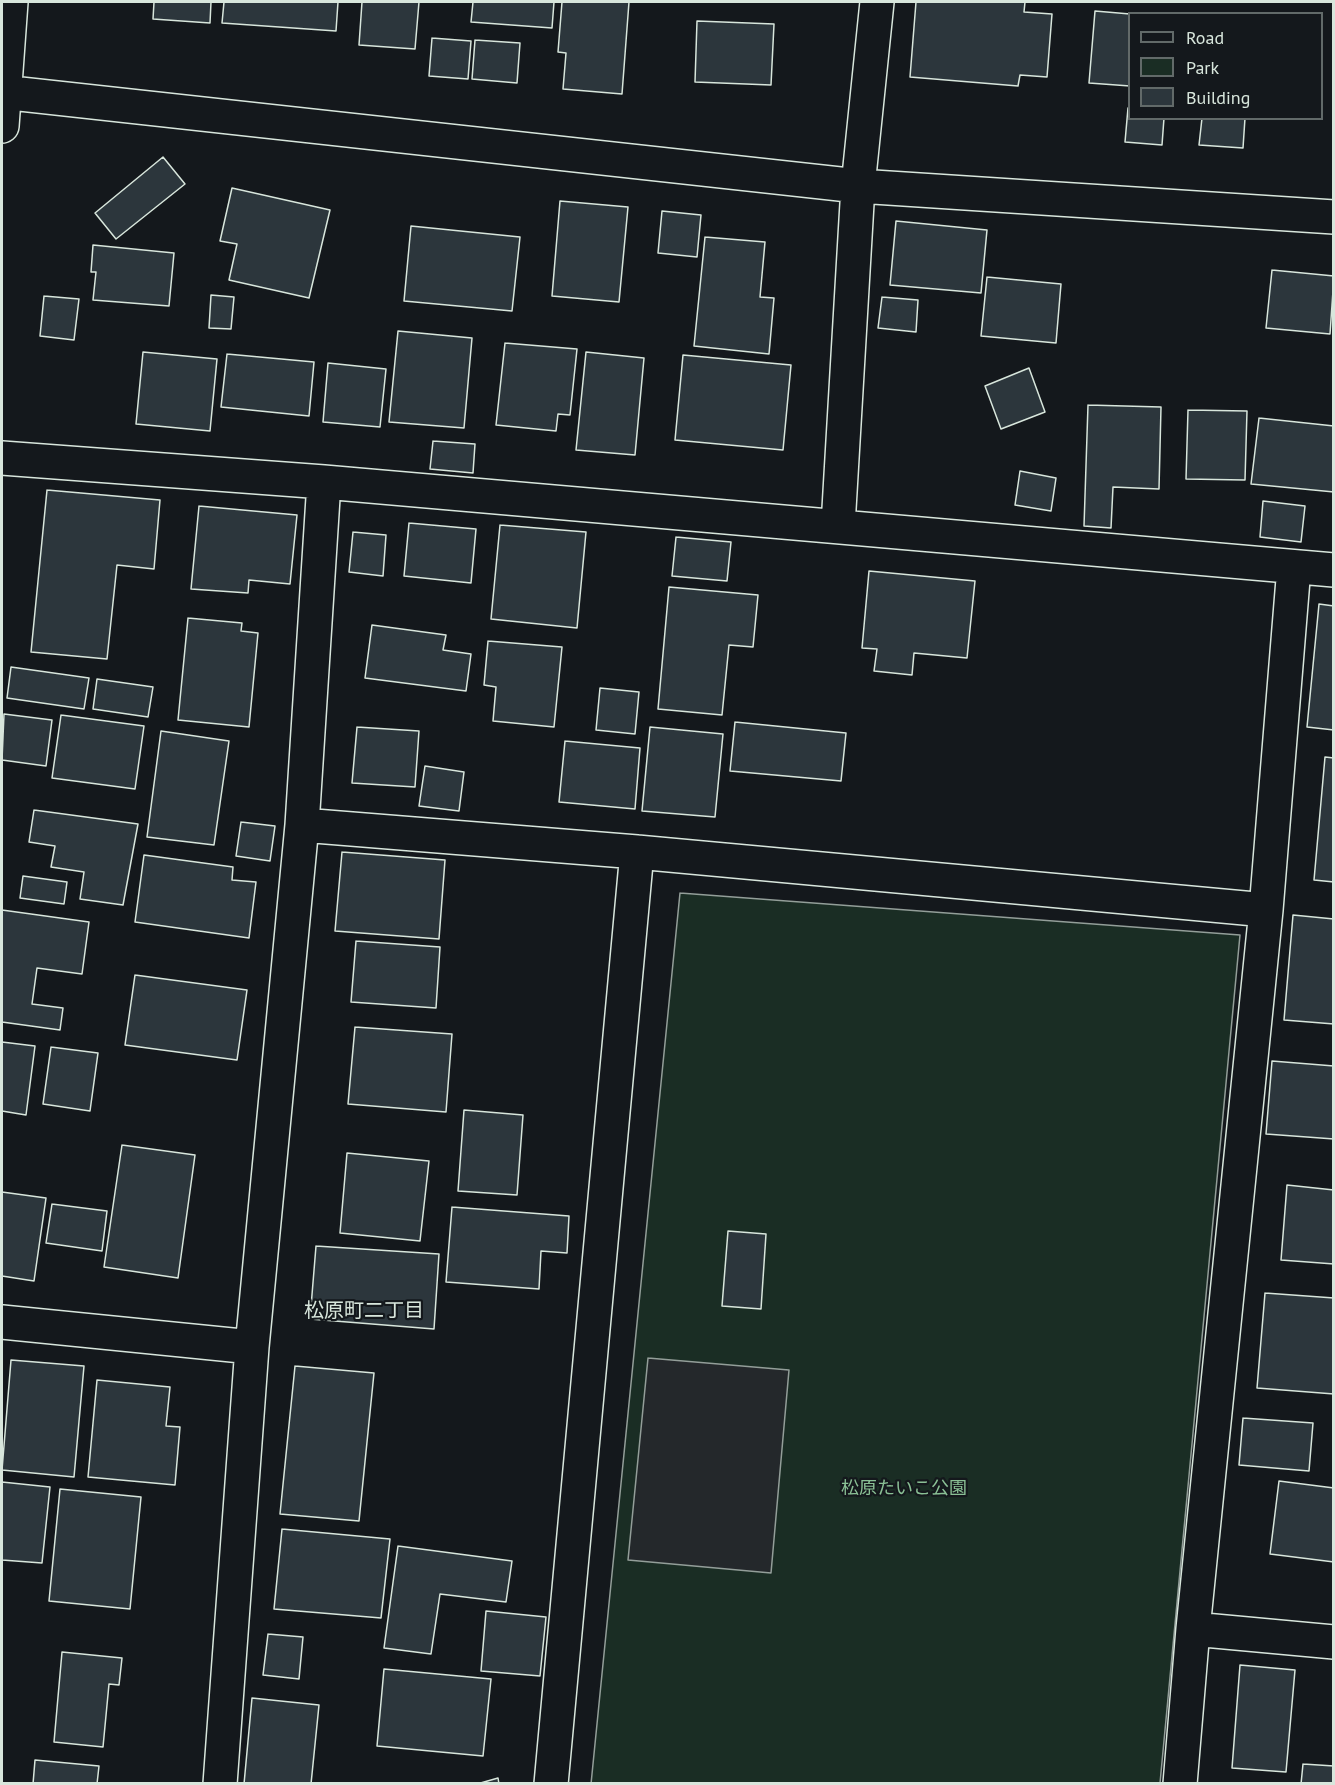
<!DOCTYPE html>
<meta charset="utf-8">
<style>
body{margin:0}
#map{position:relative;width:1335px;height:1785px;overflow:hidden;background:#14181c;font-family:"PT Sans",sans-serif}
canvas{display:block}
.frame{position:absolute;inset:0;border:3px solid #d8e6dc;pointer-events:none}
.legend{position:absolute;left:1128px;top:12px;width:195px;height:108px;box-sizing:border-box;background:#14181c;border:2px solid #626a69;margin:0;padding:8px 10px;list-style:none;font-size:18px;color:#d8e6dc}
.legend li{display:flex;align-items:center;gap:12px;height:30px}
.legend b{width:30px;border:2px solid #626a69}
</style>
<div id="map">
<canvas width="1335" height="1785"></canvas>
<div class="frame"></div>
<ul class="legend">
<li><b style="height:8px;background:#14181c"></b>Road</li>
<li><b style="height:16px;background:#1a2d24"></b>Park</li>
<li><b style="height:16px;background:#2c363c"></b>Building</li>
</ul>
</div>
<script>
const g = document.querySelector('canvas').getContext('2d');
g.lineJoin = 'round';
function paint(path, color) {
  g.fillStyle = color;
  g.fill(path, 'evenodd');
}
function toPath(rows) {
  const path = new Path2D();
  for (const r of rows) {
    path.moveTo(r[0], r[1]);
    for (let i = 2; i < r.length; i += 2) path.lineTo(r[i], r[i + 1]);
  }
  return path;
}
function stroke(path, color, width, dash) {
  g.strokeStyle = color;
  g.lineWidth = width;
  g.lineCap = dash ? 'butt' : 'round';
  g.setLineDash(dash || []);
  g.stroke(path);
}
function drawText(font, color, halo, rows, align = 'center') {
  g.font = font + ' "PT Sans","Noto Sans JP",sans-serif';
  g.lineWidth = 4.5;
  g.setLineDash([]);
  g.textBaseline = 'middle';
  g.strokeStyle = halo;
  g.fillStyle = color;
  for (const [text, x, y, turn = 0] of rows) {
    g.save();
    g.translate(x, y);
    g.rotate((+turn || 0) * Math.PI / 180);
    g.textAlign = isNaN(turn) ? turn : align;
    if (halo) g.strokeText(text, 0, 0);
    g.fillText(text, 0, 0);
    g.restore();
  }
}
const green = toPath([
 [680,893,1240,935,1160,1783,591,1784,680,893]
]);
const parking = toPath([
 [648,1358,789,1370,771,1573,628,1560,648,1358]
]);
const building = toPath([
 [154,2,211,2,210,23,153,19,154,2],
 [224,2,338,2,336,31,222,23,224,2],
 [362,2,419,2,415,49,359,45,362,2],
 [473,2,554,2,552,28,471,22,473,2],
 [562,2,629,2,622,94,563,89,566,53,558,52,562,2],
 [916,2,1025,2,1024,12,1052,14,1047,77,1020,75,1018,86,910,77,916,2],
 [1095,11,1130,14,1130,86,1089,83,1095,11],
 [697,21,774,24,771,85,695,82,697,21],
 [432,38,471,41,468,79,429,76,432,38],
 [475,40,520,43,517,83,472,79,475,40],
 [1128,108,1130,118,1164,118,1162,145,1125,142,1128,108],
 [1202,118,1245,118,1243,148,1199,145,1202,118],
 [163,157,185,184,116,239,95,213,163,157],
 [232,188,330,210,309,298,229,280,237,244,220,241,232,188],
 [560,201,628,207,619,302,552,296,560,201],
 [662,211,701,215,697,257,658,253,662,211],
 [896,221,987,230,981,293,890,285,896,221],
 [411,226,520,237,512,311,404,301,411,226],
 [705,237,765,242,760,297,774,298,769,354,694,346,705,237],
 [93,245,174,253,169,306,93,300,96,272,91,272,93,245],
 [1272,270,1334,276,1330,334,1266,328,1272,270],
 [987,277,1061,284,1056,343,981,336,987,277],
 [211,295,234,297,231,329,209,328,211,295],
 [44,296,79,299,74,340,40,336,44,296],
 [882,297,918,300,916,332,878,328,882,297],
 [398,331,472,338,464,428,389,422,398,331],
 [505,343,577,349,570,415,558,414,556,431,496,425,505,343],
 [143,352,217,359,210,431,136,424,143,352],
 [586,352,644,358,635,455,576,450,586,352],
 [227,354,314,362,309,416,221,407,227,354],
 [683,355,791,365,783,450,675,440,683,355],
 [328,363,386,369,380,427,323,422,328,363],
 [1029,368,1045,412,1001,429,985,386,1029,368],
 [1088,405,1161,407,1159,489,1113,487,1111,528,1084,526,1088,405],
 [1188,410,1247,411,1245,480,1186,479,1188,410],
 [1259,418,1334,426,1334,492,1251,484,1259,418],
 [433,441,475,444,473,473,430,469,433,441],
 [1020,471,1056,478,1051,511,1015,505,1020,471],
 [47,490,160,500,154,569,117,565,107,659,31,652,47,490],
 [1263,501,1305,506,1301,542,1260,537,1263,501],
 [199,506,297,515,290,584,249,580,248,593,191,589,199,506],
 [409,523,476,529,471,583,404,576,409,523],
 [500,525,586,532,577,628,491,619,500,525],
 [353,532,386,535,383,576,349,572,353,532],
 [676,537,731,542,727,581,672,576,676,537],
 [869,571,975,581,967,658,914,653,912,675,874,671,877,649,862,648,869,571],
 [669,587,758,595,753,647,729,645,722,715,658,709,669,587],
 [1319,604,1334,606,1334,730,1307,727,1319,604],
 [188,618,242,623,241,631,258,633,249,727,178,720,188,618],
 [372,625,446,635,443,650,471,654,466,691,365,678,372,625],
 [488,641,562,647,554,727,493,721,496,687,484,685,488,641],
 [11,667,89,678,84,709,7,698,11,667],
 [97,679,153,687,148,717,93,709,97,679],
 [600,688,639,692,635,734,596,730,600,688],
 [4,714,52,720,46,766,2,760,4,714],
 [61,715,144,726,135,789,52,778,61,715],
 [735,722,846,733,841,781,730,771,735,722],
 [357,727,419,731,415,787,352,783,357,727],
 [650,727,723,734,715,817,642,811,650,727],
 [161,731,229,741,214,845,147,837,161,731],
 [565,741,640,748,635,809,559,802,565,741],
 [1325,757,1334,758,1334,882,1314,880,1325,757],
 [425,766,464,772,459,811,419,806,425,766],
 [34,810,138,824,123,905,80,899,84,872,51,867,55,846,29,842,34,810],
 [241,822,275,826,270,861,236,856,241,822],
 [342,852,445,860,439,939,335,931,342,852],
 [144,855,233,867,232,880,256,882,249,938,135,922,144,855],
 [23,876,67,882,64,904,20,898,23,876],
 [2,910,89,922,82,974,37,968,32,1004,63,1008,60,1030,2,1022,2,910],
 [1293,915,1334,919,1334,1024,1284,1020,1293,915],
 [356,941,440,947,436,1008,351,1002,356,941],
 [135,975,247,990,237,1060,125,1045,135,975],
 [355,1027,452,1034,446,1112,348,1104,355,1027],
 [2,1042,35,1046,26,1115,2,1111,2,1042],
 [51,1047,98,1053,90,1111,43,1104,51,1047],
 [1272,1061,1334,1066,1334,1139,1266,1134,1272,1061],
 [464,1110,523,1115,517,1195,458,1191,464,1110],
 [122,1145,195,1155,178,1278,104,1267,122,1145],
 [347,1153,429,1161,420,1241,340,1233,347,1153],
 [1287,1185,1334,1190,1334,1264,1281,1260,1287,1185],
 [2,1192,46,1198,34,1281,2,1276,2,1192],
 [52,1204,107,1211,102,1251,46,1243,52,1204],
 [452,1207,569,1216,567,1253,541,1251,539,1289,446,1282,452,1207],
 [728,1231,766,1234,761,1309,722,1306,728,1231],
 [316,1246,439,1254,434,1329,310,1319,316,1246],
 [1265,1293,1334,1298,1334,1394,1257,1388,1265,1293],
 [11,1360,84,1366,74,1477,2,1470,11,1360],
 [295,1366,374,1373,359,1521,280,1514,295,1366],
 [97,1380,170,1387,166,1426,180,1427,175,1485,88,1477,97,1380],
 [1243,1418,1313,1423,1309,1471,1239,1465,1243,1418],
 [1279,1481,1334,1488,1334,1562,1270,1554,1279,1481],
 [2,1482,50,1487,42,1563,2,1560,2,1482],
 [60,1489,141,1497,130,1609,49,1601,60,1489],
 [282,1529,390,1539,381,1618,274,1609,282,1529],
 [398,1546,512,1561,506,1602,440,1594,431,1654,384,1648,398,1546],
 [486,1611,546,1617,540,1676,481,1671,486,1611],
 [268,1634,303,1637,299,1679,263,1675,268,1634],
 [62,1652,122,1658,119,1685,109,1684,103,1747,54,1742,62,1652],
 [1240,1665,1295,1670,1286,1772,1232,1768,1240,1665],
 [384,1669,491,1679,483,1756,377,1746,384,1669],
 [252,1698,319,1705,311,1784,244,1784,252,1698],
 [35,1760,99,1766,97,1784,33,1784,35,1760],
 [1303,1764,1334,1766,1334,1784,1301,1784,1303,1764],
 [498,1778,499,1784,477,1784,498,1778]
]);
const minor = toPath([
 [2,92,858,186,1334,217],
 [2,126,11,2],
 [2,458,324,482,1334,570],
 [838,526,858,186,877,2],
 [302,825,637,852,1266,910],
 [2,1322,252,1347],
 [1193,1629,1334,1642],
 [220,1784,252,1347,302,825,324,482],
 [551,1784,637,852],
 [1180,1784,1193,1629,1266,910,1294,567]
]);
const parkNames = [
 ["松原たいこ公園",904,1489]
];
const neighbourhoodNames = [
 ["松原町二丁目",364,1311]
];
paint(green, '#1a2d24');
stroke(green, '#939e99', 1.5);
paint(parking, '#24282b');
stroke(parking, '#939e99', 1.5);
paint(building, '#2c363c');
stroke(building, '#d8e6dc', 1.5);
stroke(minor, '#d8e6dc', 36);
stroke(minor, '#14181c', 33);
drawText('18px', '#8ac095', '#14181c', parkNames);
drawText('20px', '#d8e6dc', '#14181c', neighbourhoodNames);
</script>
